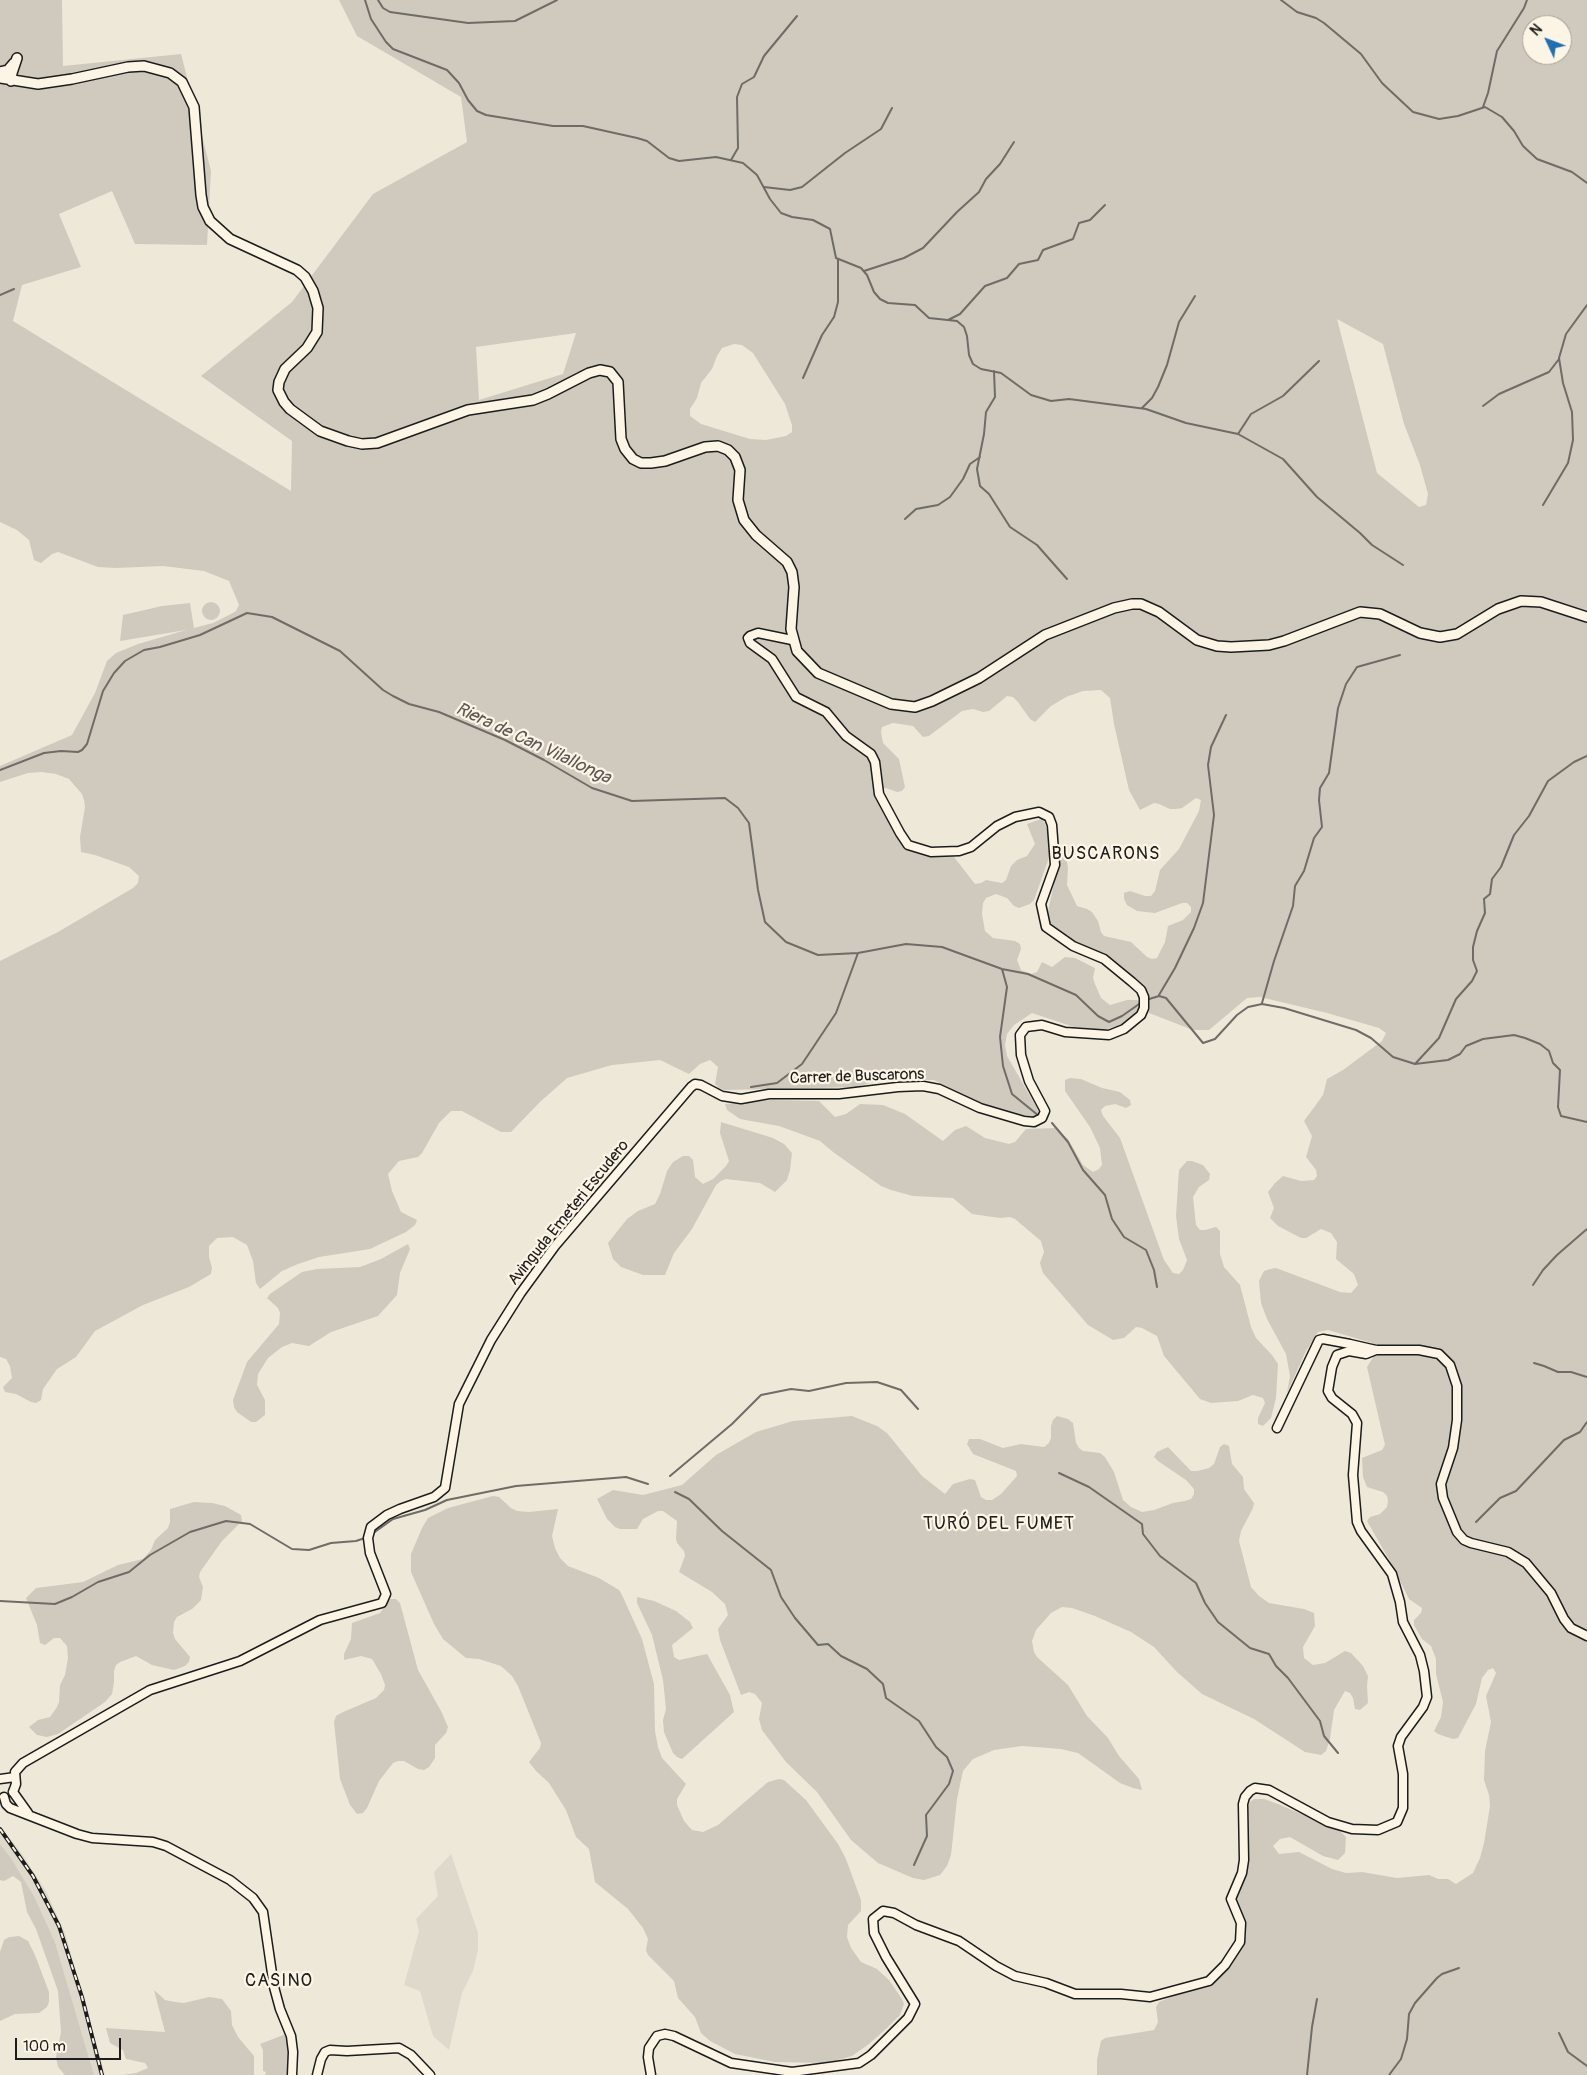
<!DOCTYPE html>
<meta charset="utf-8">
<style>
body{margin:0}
#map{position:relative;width:1587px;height:2075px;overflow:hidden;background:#eee8d9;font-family:Pangolin,sans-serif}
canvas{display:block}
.north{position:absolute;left:1522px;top:15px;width:50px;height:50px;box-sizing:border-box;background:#fcf5e5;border:1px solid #a29e95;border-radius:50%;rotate:313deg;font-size:14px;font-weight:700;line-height:20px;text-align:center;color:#1c1c1c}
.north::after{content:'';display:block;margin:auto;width:18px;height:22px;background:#1f6fb2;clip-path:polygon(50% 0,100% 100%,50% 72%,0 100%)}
.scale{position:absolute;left:15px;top:2038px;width:106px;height:22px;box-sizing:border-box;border:2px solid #1c1c1c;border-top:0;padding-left:6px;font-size:15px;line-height:18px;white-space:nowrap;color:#1c1c1c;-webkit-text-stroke:4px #fcf5e5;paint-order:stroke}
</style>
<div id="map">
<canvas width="1587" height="2075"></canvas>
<div class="north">N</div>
<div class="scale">100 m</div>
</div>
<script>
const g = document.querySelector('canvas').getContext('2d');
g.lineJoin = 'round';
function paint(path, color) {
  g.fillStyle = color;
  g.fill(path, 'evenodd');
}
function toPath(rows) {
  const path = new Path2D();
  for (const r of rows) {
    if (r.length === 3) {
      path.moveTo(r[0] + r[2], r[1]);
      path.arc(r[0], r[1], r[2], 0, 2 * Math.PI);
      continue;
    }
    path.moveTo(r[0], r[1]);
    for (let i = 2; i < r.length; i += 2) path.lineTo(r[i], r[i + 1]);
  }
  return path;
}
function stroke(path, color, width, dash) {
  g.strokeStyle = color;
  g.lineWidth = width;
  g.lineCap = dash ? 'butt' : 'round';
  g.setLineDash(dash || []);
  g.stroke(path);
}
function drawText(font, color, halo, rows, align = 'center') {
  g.font = font + ' Pangolin,sans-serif';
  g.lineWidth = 4.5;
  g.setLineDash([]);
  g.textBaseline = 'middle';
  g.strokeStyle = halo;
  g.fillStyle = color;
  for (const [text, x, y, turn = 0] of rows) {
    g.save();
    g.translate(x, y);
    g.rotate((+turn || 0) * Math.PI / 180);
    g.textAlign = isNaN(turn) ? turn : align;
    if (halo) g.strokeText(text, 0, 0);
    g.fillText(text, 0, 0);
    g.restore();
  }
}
const built = toPath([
 [0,1826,22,1854,46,1891,65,1933,105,2075,94,2075,55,1942,34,1896,11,1858,0,1844],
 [451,1854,478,1933,478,1950,473,1971,462,1993,449,2050,433,2036,420,1991,404,1985,419,1931,416,1919,438,1896,434,1872]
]);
const green = toPath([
 [0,0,62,0,63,66,181,54,211,171,207,245,135,244,112,191,59,214,81,267,22,285,13,321,291,491,292,441,201,376,292,302,373,194,467,142,461,97,357,36,339,0,1587,0,1587,2075,1097,2075,1097,2060,1101,2041,1105,2038,1154,2030,1158,2022,1156,2007,1159,2002,1183,1992,1211,1983,1228,1966,1245,1942,1246,1925,1236,1898,1239,1886,1247,1869,1247,1809,1250,1802,1254,1799,1264,1799,1278,1804,1339,1830,1346,1837,1345,1853,1338,1860,1323,1856,1290,1837,1280,1839,1273,1846,1279,1854,1299,1852,1332,1869,1346,1873,1362,1872,1397,1878,1429,1875,1438,1879,1448,1879,1456,1884,1473,1873,1480,1858,1484,1843,1490,1806,1489,1795,1484,1780,1485,1751,1491,1722,1486,1696,1496,1673,1493,1668,1488,1670,1482,1678,1476,1704,1458,1738,1453,1739,1438,1734,1434,1731,1441,1717,1443,1702,1436,1674,1436,1659,1431,1646,1422,1639,1414,1625,1414,1620,1421,1613,1422,1608,1409,1599,1391,1563,1367,1521,1370,1517,1380,1514,1387,1507,1388,1501,1387,1496,1383,1492,1367,1487,1363,1477,1362,1458,1382,1450,1385,1445,1367,1367,1374,1356,1372,1343,1328,1330,1318,1332,1306,1351,1287,1393,1290,1376,1286,1354,1267,1319,1261,1303,1259,1281,1264,1271,1270,1269,1276,1268,1340,1292,1351,1293,1358,1285,1354,1274,1336,1259,1337,1242,1331,1233,1321,1229,1306,1238,1301,1238,1278,1226,1270,1218,1274,1208,1268,1192,1275,1183,1283,1176,1301,1181,1314,1180,1317,1176,1316,1170,1306,1157,1312,1136,1304,1121,1323,1095,1327,1079,1343,1070,1382,1041,1386,1033,1379,1028,1327,1013,1260,997,1247,998,1209,1030,1193,1030,1149,1013,1149,993,1129,975,1101,953,1079,945,1060,934,1049,921,1047,916,1060,856,1066,857,1068,868,1067,885,1077,906,1087,909,1092,912,1098,921,1101,932,1104,936,1131,942,1147,957,1152,959,1157,958,1165,942,1168,926,1183,920,1191,912,1191,907,1187,903,1182,903,1155,913,1137,911,1127,905,1124,899,1124,893,1130,891,1145,896,1151,896,1155,891,1160,870,1179,849,1199,811,1201,800,1196,798,1182,808,1176,809,1170,809,1159,804,1154,803,1140,810,1129,790,1114,724,1110,698,1101,690,1083,691,1066,697,1051,706,1035,722,1030,719,1018,702,1013,697,1007,696,989,711,983,712,973,709,962,711,929,736,923,737,913,726,893,723,882,727,881,732,883,743,899,759,905,787,902,791,897,792,886,788,881,789,880,802,896,835,911,850,939,857,954,857,975,884,981,883,986,880,1002,883,1006,880,1011,866,1017,860,1027,856,1035,844,1027,824,1041,819,1045,823,1050,840,1050,855,1034,900,1030,904,1019,908,1014,906,1007,898,996,894,986,898,983,903,982,914,985,931,993,938,1015,941,1020,944,1021,949,1017,960,1021,970,1031,974,1037,972,1042,962,1052,967,1065,957,1075,958,1095,968,1093,978,1095,984,1101,998,1110,1005,1127,1000,1137,1000,1141,1005,1141,1010,1125,1024,1103,1030,1074,1027,1032,1013,1014,1025,1007,1034,1005,1045,1007,1056,1037,1108,1039,1114,1037,1119,1021,1120,982,1105,934,1080,883,1079,857,1087,724,1090,719,1088,715,1084,718,1067,710,1060,700,1064,689,1074,660,1060,612,1065,567,1078,540,1102,511,1132,501,1132,462,1111,451,1111,439,1123,422,1153,418,1157,399,1161,388,1174,392,1191,401,1212,417,1220,415,1225,406,1232,370,1249,319,1257,298,1264,282,1271,260,1289,256,1283,253,1261,247,1245,233,1237,217,1238,209,1246,209,1257,212,1268,211,1274,189,1287,143,1305,95,1331,76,1357,57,1369,43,1389,41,1400,36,1403,31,1402,16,1394,5,1392,3,1387,12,1378,10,1366,6,1359,0,1357,0,961,58,932,133,888,138,883,139,876,129,867,95,855,81,852,80,837,85,807,84,800,82,794,69,779,56,774,42,772,28,773,0,782,0,766,72,735,95,693,107,661,116,653,138,644,186,630,120,641,123,615,162,606,190,603,194,628,213,623,231,614,236,611,239,605,229,581,204,571,163,566,116,568,98,567,58,552,52,554,41,563,34,560,29,540,17,530,0,522],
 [1532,25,1562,25,1562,55,1532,55],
 [1337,319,1383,344,1404,424,1420,465,1428,494,1426,505,1419,507,1377,473],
 [576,333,563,374,479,400,476,347],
 [734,344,742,345,753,353,785,404,792,425,792,432,786,436,766,440,750,439,701,424,690,416,690,409,697,398,701,383,712,369,717,356,722,348],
 [211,611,9],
 [1070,1078,1081,1079,1102,1088,1120,1092,1130,1100,1131,1105,1126,1108,1115,1104,1105,1106,1101,1110,1103,1116,1120,1138,1164,1260,1173,1273,1179,1274,1183,1270,1187,1260,1179,1239,1176,1216,1179,1170,1187,1161,1192,1161,1203,1165,1210,1174,1209,1180,1199,1187,1193,1197,1196,1225,1200,1230,1205,1230,1216,1227,1220,1231,1220,1254,1224,1267,1240,1285,1251,1327,1256,1338,1272,1355,1278,1364,1276,1398,1271,1418,1263,1426,1258,1424,1258,1418,1265,1403,1263,1398,1253,1395,1238,1401,1211,1403,1200,1399,1164,1356,1157,1336,1142,1328,1136,1327,1124,1338,1113,1340,1088,1325,1043,1273,1040,1263,1044,1252,1041,1241,1015,1219,1010,1217,1000,1218,972,1214,953,1198,913,1196,891,1190,881,1186,833,1152,820,1141,779,1126,740,1119,727,1110,725,1104,771,1100,819,1101,835,1117,846,1114,860,1104,883,1105,905,1114,943,1141,955,1130,966,1126,985,1138,1009,1144,1015,1142,1026,1129,1055,1128,1068,1139,1083,1165,1093,1172,1099,1169,1102,1165,1100,1148,1090,1127,1065,1091,1065,1080],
 [721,1122,773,1138,784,1144,792,1153,790,1170,787,1180,775,1192,760,1183,726,1179,721,1181,716,1185,692,1229,674,1253,665,1275,643,1275,621,1267,613,1259,608,1243,627,1219,638,1211,655,1204,660,1194,667,1171,673,1162,683,1156,689,1156,693,1160,695,1177,703,1184,713,1179,726,1166,729,1161,720,1133],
 [408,1244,410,1249,400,1273,397,1295,378,1316,331,1332,309,1346,292,1343,282,1347,268,1358,258,1374,257,1385,265,1400,265,1415,256,1422,251,1422,237,1412,234,1407,233,1400,247,1362,279,1324,280,1313,278,1308,267,1298,270,1294,302,1272,317,1269,360,1267,381,1259],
 [852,1416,877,1426,887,1433,922,1476,945,1494,953,1484,970,1479,975,1480,981,1497,986,1500,992,1500,1001,1494,1017,1476,1016,1471,973,1454,967,1444,969,1439,980,1439,1003,1448,1021,1444,1044,1447,1049,1443,1051,1438,1051,1426,1053,1420,1057,1416,1068,1419,1073,1423,1076,1443,1079,1448,1083,1451,1100,1453,1105,1457,1114,1472,1123,1500,1131,1507,1142,1512,1154,1510,1173,1503,1185,1501,1191,1499,1194,1494,1194,1489,1186,1480,1158,1461,1154,1457,1157,1452,1168,1447,1191,1471,1197,1471,1209,1468,1214,1464,1220,1447,1224,1444,1229,1446,1232,1464,1243,1477,1244,1489,1254,1503,1253,1508,1241,1531,1239,1541,1251,1587,1259,1596,1269,1603,1304,1609,1314,1613,1315,1626,1303,1647,1304,1658,1313,1665,1325,1663,1345,1651,1351,1653,1363,1666,1368,1676,1367,1686,1368,1703,1360,1710,1355,1709,1353,1698,1350,1693,1345,1691,1334,1710,1330,1739,1326,1751,1321,1755,1305,1752,1254,1719,1202,1694,1177,1672,1154,1647,1131,1632,1095,1616,1072,1608,1062,1607,1051,1613,1036,1630,1032,1641,1034,1652,1037,1657,1068,1685,1087,1716,1108,1738,1119,1756,1139,1779,1142,1790,1133,1788,1120,1783,1078,1753,1061,1749,1022,1746,994,1750,973,1759,963,1771,957,1799,951,1855,947,1866,940,1875,924,1880,913,1878,878,1863,851,1840,817,1792,786,1762,762,1730,759,1719,762,1703,755,1694,749,1692,741,1695,720,1640,718,1629,728,1615,725,1604,712,1592,679,1572,685,1556,684,1551,677,1543,676,1538,677,1521,663,1511,658,1511,643,1519,637,1529,620,1529,615,1527,607,1519,597,1499,613,1490,643,1495,682,1485,716,1455,756,1432,793,1421],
 [493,1496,499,1497,511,1508,517,1511,529,1512,558,1509,552,1536,555,1548,560,1558,568,1566,599,1578,619,1590,622,1595,642,1639,654,1684,655,1731,658,1747,662,1758,686,1784,677,1799,677,1805,684,1821,692,1830,703,1832,718,1825,768,1782,779,1779,784,1780,806,1800,838,1844,846,1859,861,1900,861,1911,848,1925,847,1937,851,1948,861,1962,877,1969,889,1980,902,1999,904,2004,900,2015,887,2028,869,2044,852,2056,828,2063,775,2062,735,2054,710,2041,701,2033,695,2017,678,1998,674,1981,648,1955,646,1950,648,1939,643,1928,628,1909,595,1882,589,1849,576,1837,566,1810,549,1783,536,1771,529,1762,540,1748,541,1743,518,1686,512,1676,501,1666,479,1659,466,1658,443,1639,434,1624,411,1572,411,1554,422,1528,428,1518,448,1508],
 [194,1502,212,1503,225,1506,241,1515,242,1521,222,1541,200,1572,199,1577,203,1587,201,1600,192,1609,177,1617,174,1622,173,1633,175,1639,190,1657,189,1662,185,1666,174,1670,152,1665,136,1656,120,1662,116,1665,114,1671,114,1682,112,1694,105,1702,58,1734,47,1737,37,1735,29,1727,38,1720,50,1717,57,1707,59,1702,60,1685,65,1675,68,1658,67,1646,60,1638,54,1638,45,1645,40,1643,37,1625,26,1598,36,1588,83,1582,118,1565,143,1559,151,1550,155,1540,168,1528,170,1522,170,1509],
 [637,1597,654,1601,676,1611,690,1622,693,1628,672,1645,674,1657,679,1660,707,1654,730,1695,734,1712,682,1759,677,1757,673,1753,664,1732,663,1720,666,1709,663,1680,652,1635,637,1603],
 [390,1599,396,1599,400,1603,418,1670,441,1711,448,1727,446,1733,435,1745,435,1758,429,1767,424,1770,418,1769,404,1761,398,1761,393,1763,379,1781,367,1808,363,1813,357,1814,350,1805,340,1779,334,1722,336,1716,341,1713,376,1698,384,1690,385,1685,381,1674,372,1659,361,1656,344,1660,344,1654,351,1639,352,1623,380,1613],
 [0,1844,11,1858,34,1896,55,1942,94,2075,65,2075,58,2067,56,2057,61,2032,58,1991,36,1929,27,1912,21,1882,13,1876,4,1881,0,1880],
 [19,1936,28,1941,35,1955,49,1992,49,2002,47,2007,39,2013,15,2014,0,2021,0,1952,4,1940,9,1937],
 [154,1990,165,2000,175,2002,184,2003,209,1997,222,1999,231,2011,232,2025,238,2037,254,2056,254,2075,122,2075,136,2073,148,2068,145,2063,126,2059,123,2050,110,2043,106,2028,165,2032],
 [286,2034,289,2051,288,2075,265,2075,266,2072,263,2071,263,2050,260,2044]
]);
const stream = toPath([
 [365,0,371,19,386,42,393,49,447,70,459,83,468,100,477,111,486,115,553,126,583,126,637,138,647,141,669,158,679,161,716,157,743,163,757,175,770,199,781,213,792,217,813,220,830,229,836,258,861,268,867,275,874,292,880,299,888,303,915,305,929,318,957,321,964,327,967,336,969,355,973,364,981,369,1001,373,1031,395,1051,401,1069,399,1146,409,1186,423,1238,434,1283,459,1317,497,1360,533,1372,545,1403,565],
 [378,0,383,8,390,12,468,23,515,21,557,0],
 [1281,0,1297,12,1316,18,1324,23,1361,54,1382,83,1413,112,1439,119,1458,116,1485,107,1502,117,1514,131,1523,146,1537,159,1572,172,1587,183],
 [1483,107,1488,93,1497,51,1524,8,1527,0],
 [731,160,738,148,737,97,742,84,754,77,764,56,797,16],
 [764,187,790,190,802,187,845,153,881,129,892,108],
 [864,271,904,258,923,248,957,212,979,192,986,179,1000,164,1014,142],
 [0,295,14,289],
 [948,320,960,314,985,286,1007,278,1019,264,1038,260,1043,250,1073,239,1079,223,1090,220,1105,205],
 [994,371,995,397,986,412,984,434,977,469,980,486,989,494,1010,527,1037,545,1067,579],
 [803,378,822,335,834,317,838,302,838,259],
 [1483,406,1499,394,1549,372,1559,359],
 [1142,408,1152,398,1158,387,1167,365,1179,322,1195,296],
 [1238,434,1251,414,1283,396,1319,361],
 [1543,505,1568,463,1573,440,1572,412,1563,383,1559,358,1566,334,1587,305],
 [905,519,916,509,938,505,950,497,963,479,970,464,980,457],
 [0,770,44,753,61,751,78,752,82,750,87,744,103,691,114,673,125,661,144,650,160,647,200,635,247,613,272,617,340,651,383,690,393,696,409,704,439,712,505,740,544,760,592,788,632,801,725,798,738,808,749,823,758,890,765,922,786,942,818,955,858,953,906,944,942,947,1002,969,1028,974,1076,995,1098,1016,1109,1022,1122,1016,1142,1002],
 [1002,969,1007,987,1000,1037,1003,1066,1012,1094,1039,1116],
 [1159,995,1175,968,1194,928,1203,903,1214,815,1208,765,1211,747,1226,715],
 [1146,1000,1159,996,1166,998,1203,1043,1215,1039,1237,1015,1248,1007,1262,1004,1284,1008,1356,1030,1371,1038,1393,1057,1415,1064,1448,1060,1460,1054,1466,1046,1483,1039,1514,1035,1525,1038,1540,1044,1549,1051,1553,1063,1560,1070,1558,1107,1561,1116,1587,1122],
 [1262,1003,1274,961,1293,906,1295,886,1304,871,1314,838,1322,827,1319,800,1320,788,1329,773,1338,708,1346,684,1357,667,1400,655],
 [1415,1064,1439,1038,1456,999,1472,981,1477,971,1473,960,1473,947,1477,931,1485,913,1484,899,1490,894,1492,879,1501,867,1514,835,1529,816,1548,781,1574,762,1587,756],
 [751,1087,777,1083,802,1064,836,1013,858,953],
 [1052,1123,1068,1142,1083,1170,1105,1195,1112,1219,1124,1237,1146,1250,1154,1270,1157,1287],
 [1533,1285,1543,1270,1557,1255,1587,1229],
 [1534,1363,1544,1366,1558,1372,1571,1372,1587,1377],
 [1059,1473,1089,1487,1142,1524,1143,1534,1160,1556,1196,1583,1205,1603,1218,1622,1250,1648,1269,1654,1276,1666,1288,1678,1320,1721,1324,1736,1338,1753],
 [670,1476,732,1424,761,1395,791,1389,809,1391,846,1383,877,1382,901,1390,918,1409],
 [675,1492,689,1499,722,1531,771,1570,781,1597,795,1618,818,1645,828,1644,841,1656,867,1669,883,1684,886,1698,919,1721,936,1747,947,1757,953,1771,949,1784,926,1815,927,1836,914,1865],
 [1476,1522,1500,1498,1516,1491,1564,1440,1580,1432,1587,1422],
 [372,1534,393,1519,425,1510,447,1500,516,1486,626,1477,648,1484],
 [0,1601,55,1604,72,1597,98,1582,129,1572,150,1555,190,1532,226,1521,250,1524,292,1549,309,1550,331,1543,356,1541,365,1538],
 [1559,2033,1568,2052,1587,2066],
 [1307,2075,1312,2027,1317,1999],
 [1389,2075,1401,2059,1407,2039,1409,2014,1415,2003,1437,1978,1442,1974,1459,1968]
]);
const minor = toPath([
 [1277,1428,1319,1340,1323,1339,1350,1344,1376,1350,1419,1350,1439,1354,1450,1365,1457,1386,1457,1420,1453,1448,1441,1484,1443,1498,1457,1532,1464,1540,1471,1543,1508,1552,1526,1563,1551,1593,1564,1619,1571,1628,1587,1636],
 [0,1779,15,1777],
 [13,1792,16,1784,15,1772,23,1763,150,1690,240,1661,320,1620,382,1603,386,1594,370,1553,368,1538,371,1527,387,1515,400,1509,434,1497,445,1488,459,1404,491,1340,520,1294,555,1246,691,1087,695,1084,701,1085,722,1096,741,1099,769,1094,839,1094,898,1087,923,1086,939,1089,980,1108,1024,1121,1034,1122,1042,1118,1045,1111,1029,1081,1021,1055,1020,1035,1026,1027,1042,1025,1065,1032,1109,1035,1124,1029,1141,1015,1144,1008,1144,997,1141,990,1132,982,1104,959,1073,946,1046,927,1041,904,1055,865,1052,825,1049,817,1039,812,1015,817,997,826,971,847,959,851,931,852,908,845,900,833,879,794,875,762,871,754,846,736,826,712,796,697,772,659,750,643,748,638,750,636,758,633,792,640],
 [13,1792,28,1813],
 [4,1797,6,1804,10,1808,77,1834,92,1838,153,1842,166,1846,230,1880,253,1898,263,1912,274,1987,280,2009,291,2036,293,2052,292,2075],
 [317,2075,321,2059,325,2052,330,2050,347,2051,399,2048,411,2055,430,2075],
 [651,2075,648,2057,649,2048,657,2036,665,2034,674,2036,731,2063,792,2072,859,2063,871,2055,908,2018,915,2004,886,1957,874,1933,873,1919,883,1911,894,1913,916,1925,959,1941,996,1966,1015,1976,1046,1983,1075,1994,1121,1994,1150,1997,1209,1981,1225,1965,1240,1942,1241,1923,1231,1899,1242,1873,1244,1860,1243,1804,1245,1797,1250,1791,1255,1788,1269,1790,1328,1822,1352,1829,1378,1830,1397,1822,1403,1808,1403,1774,1398,1746,1401,1737,1423,1707,1427,1697,1424,1671,1420,1655,1403,1622,1400,1602,1392,1574,1361,1531,1357,1522,1353,1475,1357,1423,1352,1414,1332,1398,1328,1391,1332,1367,1337,1355,1349,1351,1366,1354,1376,1350]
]);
const major = toPath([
 [0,72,8,70,14,63],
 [0,78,38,84,72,79,128,67,144,66,170,73,182,82,194,107,201,195,203,207,210,221,230,239,297,270,305,277,313,291,318,308,317,332,307,348,285,369,279,382,278,390,284,402,290,409,320,431,348,441,362,444,377,443,468,410,533,400,548,394,589,373,600,370,610,372,618,382,621,439,625,449,633,459,641,463,651,463,665,461,705,447,718,446,728,450,735,457,740,470,738,500,744,520,756,535,787,562,792,572,794,587,791,629,797,651,818,673,891,704,915,707,932,701,979,678,1045,635,1114,608,1132,604,1141,604,1159,612,1197,640,1217,646,1231,647,1269,645,1284,641,1360,612,1380,614,1420,633,1440,637,1457,634,1498,609,1521,601,1541,602,1587,617],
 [11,81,12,73,17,58]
]);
const rail = toPath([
 [0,1829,33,1876,59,1926,82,1997,102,2075]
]);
const streetNames = [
 ["Carrer de Buscarons",857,1077,-2],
 ["Avinguda Emeteri Escudero",569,1213,-51]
];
const waterNames = [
 ["Riera de Can Vilallonga",533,744,25]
];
const neighbourhoodNames = [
 ["BUSCARONS",1106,854],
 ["TURÓ DEL FUMET",999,1524],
 ["CASINO",279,1981]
];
paint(built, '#ded9cb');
paint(green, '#cfcabd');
stroke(stream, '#6f6c67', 2);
stroke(minor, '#1c1c1c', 11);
stroke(major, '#1c1c1c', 12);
stroke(minor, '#fcf5e5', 8);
stroke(major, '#fcf5e5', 9);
stroke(rail, '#1c1c1c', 4);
stroke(rail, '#fcf5e5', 2, [5.5]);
drawText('16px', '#1c1c1c', '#fcf5e5', streetNames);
drawText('italic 18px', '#5b5854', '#fcf5e5', waterNames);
g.letterSpacing = '1px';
drawText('18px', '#1c1c1c', '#fcf5e5', neighbourhoodNames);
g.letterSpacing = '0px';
</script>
